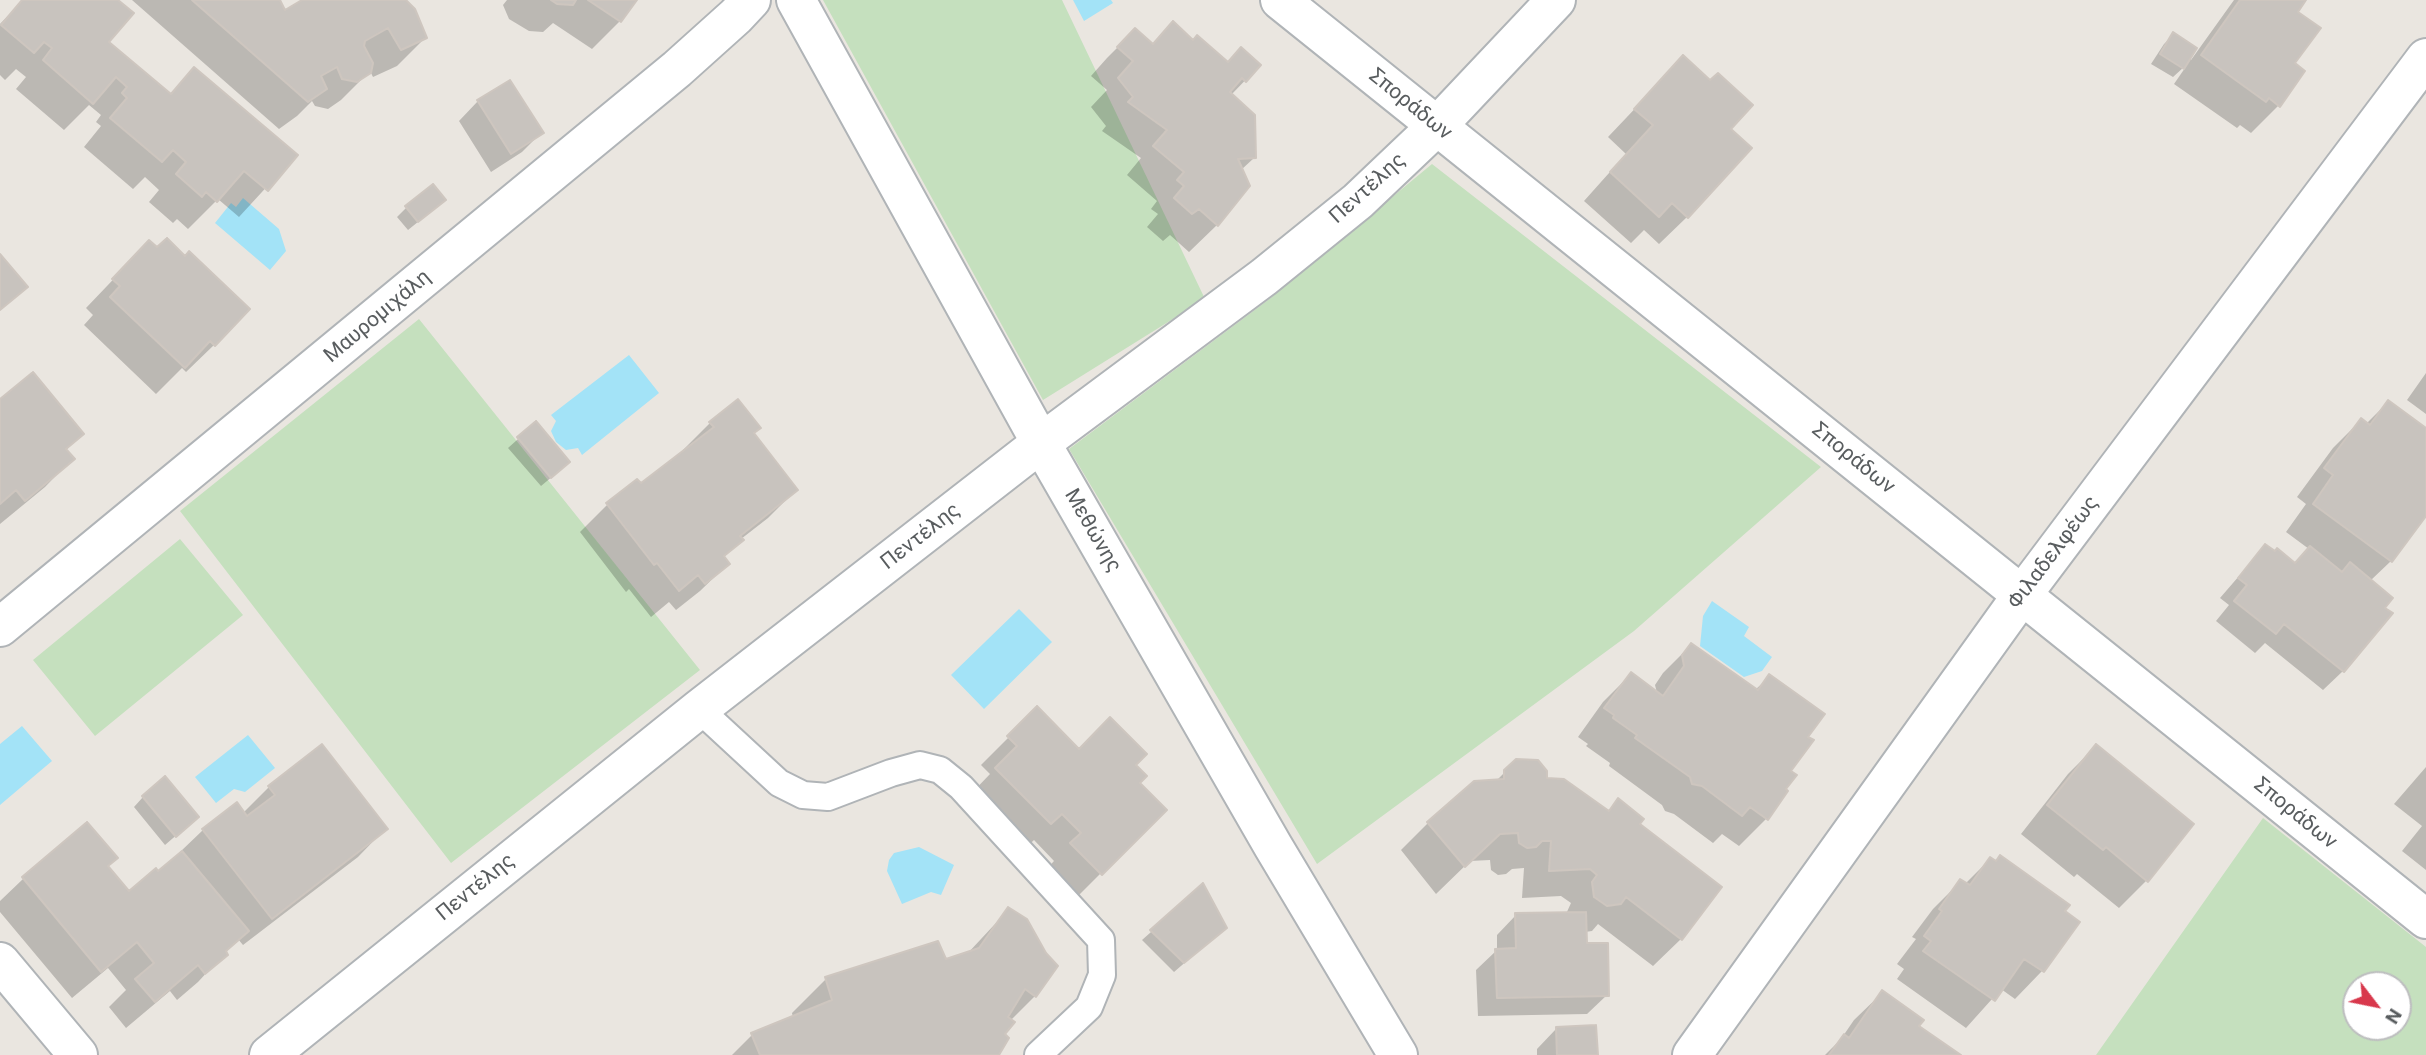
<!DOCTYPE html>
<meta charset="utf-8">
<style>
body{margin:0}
#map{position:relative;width:2426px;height:1055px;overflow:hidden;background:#eae6e0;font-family:Roboto,sans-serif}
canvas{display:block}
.north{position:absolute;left:2342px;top:971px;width:70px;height:70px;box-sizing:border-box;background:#fff;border:2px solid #bdbebf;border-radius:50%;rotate:122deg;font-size:19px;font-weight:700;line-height:28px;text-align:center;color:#595d5f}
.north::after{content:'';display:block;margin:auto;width:24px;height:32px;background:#d8384c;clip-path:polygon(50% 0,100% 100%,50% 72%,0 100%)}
</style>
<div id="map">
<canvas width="2426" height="1055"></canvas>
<div class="north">N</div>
</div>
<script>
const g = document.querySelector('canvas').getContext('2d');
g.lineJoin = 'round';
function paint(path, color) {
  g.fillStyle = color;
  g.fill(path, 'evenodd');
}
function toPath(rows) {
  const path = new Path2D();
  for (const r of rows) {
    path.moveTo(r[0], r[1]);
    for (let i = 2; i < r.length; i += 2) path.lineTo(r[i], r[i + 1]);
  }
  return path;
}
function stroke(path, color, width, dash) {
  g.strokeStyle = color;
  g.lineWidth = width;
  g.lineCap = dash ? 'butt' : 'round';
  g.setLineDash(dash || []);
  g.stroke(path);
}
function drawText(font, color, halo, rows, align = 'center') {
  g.font = font + ' Roboto,sans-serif';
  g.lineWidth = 7;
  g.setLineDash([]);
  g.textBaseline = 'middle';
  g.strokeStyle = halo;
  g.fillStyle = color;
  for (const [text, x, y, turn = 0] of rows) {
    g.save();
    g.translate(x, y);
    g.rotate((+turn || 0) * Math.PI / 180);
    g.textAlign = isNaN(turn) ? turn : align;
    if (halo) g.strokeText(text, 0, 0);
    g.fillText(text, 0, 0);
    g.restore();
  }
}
const green = toPath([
 [823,0,1062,0,1205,299,1043,400],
 [1432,164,1821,467,1634,631,1317,864,1069,449,1268,300],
 [419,319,700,670,451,863,180,511],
 [180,539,243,615,95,736,33,660],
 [2263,818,2426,947,2426,1055,2096,1055],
 [2356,985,2398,985,2398,1027,2356,1027]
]);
const water = toPath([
 [1073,0,1111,0,1113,3,1084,21],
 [243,198,279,229,286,251,270,270,215,223,231,203,236,207],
 [629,355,659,393,582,455,578,448,566,450,556,442,551,431,556,421,551,415],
 [1712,601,1749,627,1744,636,1772,657,1762,671,1744,677,1700,646,1703,616],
 [1019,609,1052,642,984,709,951,675],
 [22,726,52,761,0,805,0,744],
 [248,735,275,768,245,792,234,789,216,803,195,777],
 [919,847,954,865,941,895,931,892,902,904,887,871,889,860,894,853]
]);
const shadow = toPath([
 [23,0,115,0,106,42,169,95,194,69,295,156,239,217,218,199,188,229,177,219,173,223,149,202,159,190,145,177,133,189,84,147,101,126,96,122,101,115,89,105,64,130,16,89,26,77,16,69,5,80,0,75,0,24],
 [132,0,278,0,284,13,306,0,402,0,425,38,397,66,373,77,370,71,341,100,328,109,315,106,312,101,297,116,279,129],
 [507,0,635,0,620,21,592,49,553,23,543,32,529,31,509,19,503,5],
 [2234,0,2304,0,2295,12,2292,64,2279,105,2251,133,2240,125,2237,128,2174,84,2185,68,2184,67,2173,77,2151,64,2164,44,2173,35,2191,60],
 [1173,24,1193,42,1227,64,1259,66,1231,95,1254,158,1241,170,1217,225,1189,252,1170,235,1163,241,1147,227,1158,214,1151,209,1157,201,1127,175,1141,158,1102,131,1106,126,1091,107,1107,90,1091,76,1107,58,1135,30,1152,45],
 [1683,58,1728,129,1687,217,1659,244,1644,230,1631,243,1584,201,1626,154,1608,137],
 [478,101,541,133,522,152,491,172,459,121],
 [406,208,434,209,408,230,397,217],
 [149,242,214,345,186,372,182,368,156,394,84,325,93,315,86,308],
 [2426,373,2426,414,2407,400],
 [0,401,82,434,65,451,72,459,45,487,0,524],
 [2388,402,2426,430,2426,513,2391,561,2370,581,2383,608,2390,613,2343,671,2323,690,2265,643,2255,653,2216,621,2229,605,2220,598,2265,546,2293,564,2309,549,2286,532,2306,504,2297,497,2333,448,2361,420,2366,424],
 [536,423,559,471,541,486,508,448],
 [710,423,752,433,796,490,768,518,741,539,723,558,728,564,700,591,676,610,669,602,651,617,629,589,626,592,580,532,607,505,641,486,684,452,683,450],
 [1691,645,1755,690,1770,676,1805,737,1766,819,1739,846,1722,834,1713,843,1674,814,1665,811,1662,805,1609,766,1610,763,1586,746,1588,744,1578,737,1603,702,1631,674,1657,693,1655,685,1663,673],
 [1037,709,1079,751,1134,766,1137,783,1164,810,1073,901,1044,872,1054,861,1034,840,1022,851,968,797,990,774,981,765],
 [2096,746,2147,880,2119,908,2077,874,2074,877,2021,834,2068,774],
 [321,747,385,829,358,857,243,945,238,939,198,982,177,1000,170,991,126,1028,109,1007,126,990,108,968,72,998,0,912,0,901,23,879,87,825,106,867,129,894,157,874,203,830,243,813,269,787],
 [2426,767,2426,870,2402,851,2422,826,2394,804],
 [1506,771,1545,779,1607,812,1619,801,1638,824,1681,939,1653,966,1598,924,1592,931,1585,932,1585,945,1607,995,1587,1014,1478,1016,1476,970,1497,950,1497,935,1516,915,1566,914,1571,903,1561,896,1522,898,1524,868,1512,869,1506,874,1498,875,1491,870,1490,860,1470,861,1436,894,1401,850,1428,823,1495,782],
 [143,797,187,826,165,845,134,807],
 [1990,859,2078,922,2042,971,2015,999,2001,989,1966,1028,1897,979,1904,969,1897,964,1916,939,1912,937,1933,909,1961,881,1965,884],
 [1203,886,1225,928,1174,972,1142,940],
 [1009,909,1035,996,1010,1021,995,1055,732,1055,752,1035,793,1018,792,1013,826,979,945,961,967,954],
 [1882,993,1917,1026,1958,1055,1825,1055,1841,1039,1854,1020],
 [1556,1029,1596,1055,1537,1055,1537,1049]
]);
const building = toPath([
 [22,0,118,0,134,13,109,42,171,94,194,67,298,155,268,191,244,171,217,202,206,192,202,197,176,174,186,162,173,150,162,162,110,118,127,98,122,93,127,87,116,77,93,104,43,60,52,48,44,42,34,53,1,25,22,0],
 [192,0,280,0,285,10,302,0,406,0,415,9,427,38,401,50,388,28,365,41,364,46,373,63,371,73,357,82,342,79,337,67,321,76,327,89,308,102,192,0],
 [551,0,576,0,573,5,557,4,551,0],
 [588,0,637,0,621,22,588,0],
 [2240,0,2306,0,2298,12,2321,28,2295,63,2305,71,2280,107,2269,98,2266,102,2201,55,2240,0],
 [1173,21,1193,40,1197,35,1228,62,1241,47,1261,65,1246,82,1242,78,1230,92,1255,115,1256,158,1238,159,1250,186,1218,226,1199,209,1192,214,1174,198,1184,186,1177,180,1184,172,1153,146,1167,130,1128,102,1133,97,1118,78,1133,61,1117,47,1135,28,1153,44,1173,21],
 [2173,32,2197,48,2184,69,2160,54,2173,32],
 [1683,55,1710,80,1718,73,1753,105,1731,129,1752,148,1688,218,1672,203,1659,217,1610,172,1653,125,1634,109,1683,55],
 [510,80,544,133,511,154,477,100,510,80],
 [433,184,446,200,418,222,405,206,433,184],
 [167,238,185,256,189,251,250,309,215,346,210,341,185,368,110,297,120,286,112,279,149,240,157,247,167,238],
 [0,254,28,287,0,310,0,254],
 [33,372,84,434,66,449,75,459,25,501,16,490,0,504,0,399,33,372],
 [738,399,761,428,754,433,798,490,740,536,744,540,724,556,730,564,705,584,698,575,679,591,657,563,654,565,606,503,637,479,641,483,714,427,709,422,738,399],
 [2388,400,2426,428,2426,516,2392,562,2313,504,2333,475,2324,468,2361,418,2370,425,2388,400],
 [536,421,570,462,551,478,517,437,536,421],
 [2265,544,2275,551,2277,548,2295,563,2310,546,2342,572,2350,562,2393,598,2385,608,2393,613,2344,672,2284,624,2276,634,2234,601,2247,585,2238,578,2265,544],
 [1691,643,1758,690,1769,674,1825,714,1808,737,1814,740,1791,771,1797,775,1786,789,1788,791,1768,820,1750,807,1742,816,1702,786,1692,784,1690,777,1635,738,1637,735,1613,718,1614,715,1604,708,1631,672,1663,696,1684,666,1682,655,1691,643],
 [1037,706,1079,749,1110,717,1147,754,1136,765,1147,776,1140,783,1167,810,1102,875,1070,843,1081,833,1062,814,1051,824,995,768,1017,746,1007,736,1037,706],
 [322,744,388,829,272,919,202,829,237,802,247,816,275,795,268,786,322,744],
 [2096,744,2194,824,2148,882,2106,847,2103,850,2047,805,2096,744],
 [1516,759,1538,760,1547,771,1547,778,1564,779,1609,811,1618,798,1644,819,1640,824,1722,887,1682,940,1626,897,1621,904,1607,906,1594,897,1592,882,1597,875,1590,869,1549,871,1551,841,1542,841,1536,847,1527,848,1519,843,1518,833,1500,834,1465,867,1427,822,1474,781,1504,779,1504,770,1516,759],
 [165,776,199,817,176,837,142,796,165,776],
 [87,822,118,858,108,866,129,891,156,868,158,871,182,851,249,931,226,951,228,955,205,974,198,965,155,1002,135,979,154,963,137,942,101,972,22,877,87,822],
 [2000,855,2070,905,2065,911,2080,922,2044,972,2024,959,1995,1001,1923,951,1931,941,1924,936,1942,911,1939,909,1960,879,1970,885,1990,857,1996,861,2000,855],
 [1203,883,1227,928,1184,963,1150,930,1203,883],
 [1008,907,1027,919,1046,953,1058,966,1036,997,1025,989,1008,1017,1015,1022,1005,1034,1009,1038,999,1055,760,1055,751,1033,832,1000,825,977,938,941,946,959,979,948,1008,907],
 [1586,912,1587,943,1608,943,1609,996,1497,998,1495,949,1516,948,1515,913,1586,912],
 [1882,990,1924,1020,1919,1026,1961,1055,1829,1055,1844,1034,1849,1038,1882,990],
 [1596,1025,1598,1055,1557,1055,1556,1027,1596,1025]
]);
const service = toPath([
 [699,709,779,783,803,795,828,797,891,773,920,765,940,770,961,787,1101,940,1102,975,1089,1007,1038,1055]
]);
const minor = toPath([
 [796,0,1041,443,1273,846,1398,1055],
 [0,627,677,69,736,16,751,0],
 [0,962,78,1055],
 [269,1055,699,709,1041,443,1264,277,1358,201,1437,126,1556,0],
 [1692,1055,2022,595,2426,58]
]);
const tertiary = toPath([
 [1280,0,2426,919]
]);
const streetNames = [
 ["Σποράδων",1410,105,39],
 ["Πεντέλης",1368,189,-42],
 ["Μαυρομιχάλη",378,317,-40],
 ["Σποράδων",1853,459,39],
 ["Μεθώνης",1092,531,60],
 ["Πεντέλης",921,537,-38],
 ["Φιλαδελφέως",2054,553,-53],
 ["Σποράδων",2295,814,39],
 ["Πεντέλης",476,888,-39]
];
paint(green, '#c5e0be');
paint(water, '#a3e3f7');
paint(shadow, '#0003');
paint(building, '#c8c3be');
stroke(building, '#cec6bf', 2);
stroke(service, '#b0b4b7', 30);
stroke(minor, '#b0b4b7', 42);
stroke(tertiary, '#b0b4b7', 42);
stroke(service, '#fff', 26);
stroke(minor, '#fff', 38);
stroke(tertiary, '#fff', 38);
drawText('21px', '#595d5f', '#fff', streetNames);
</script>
